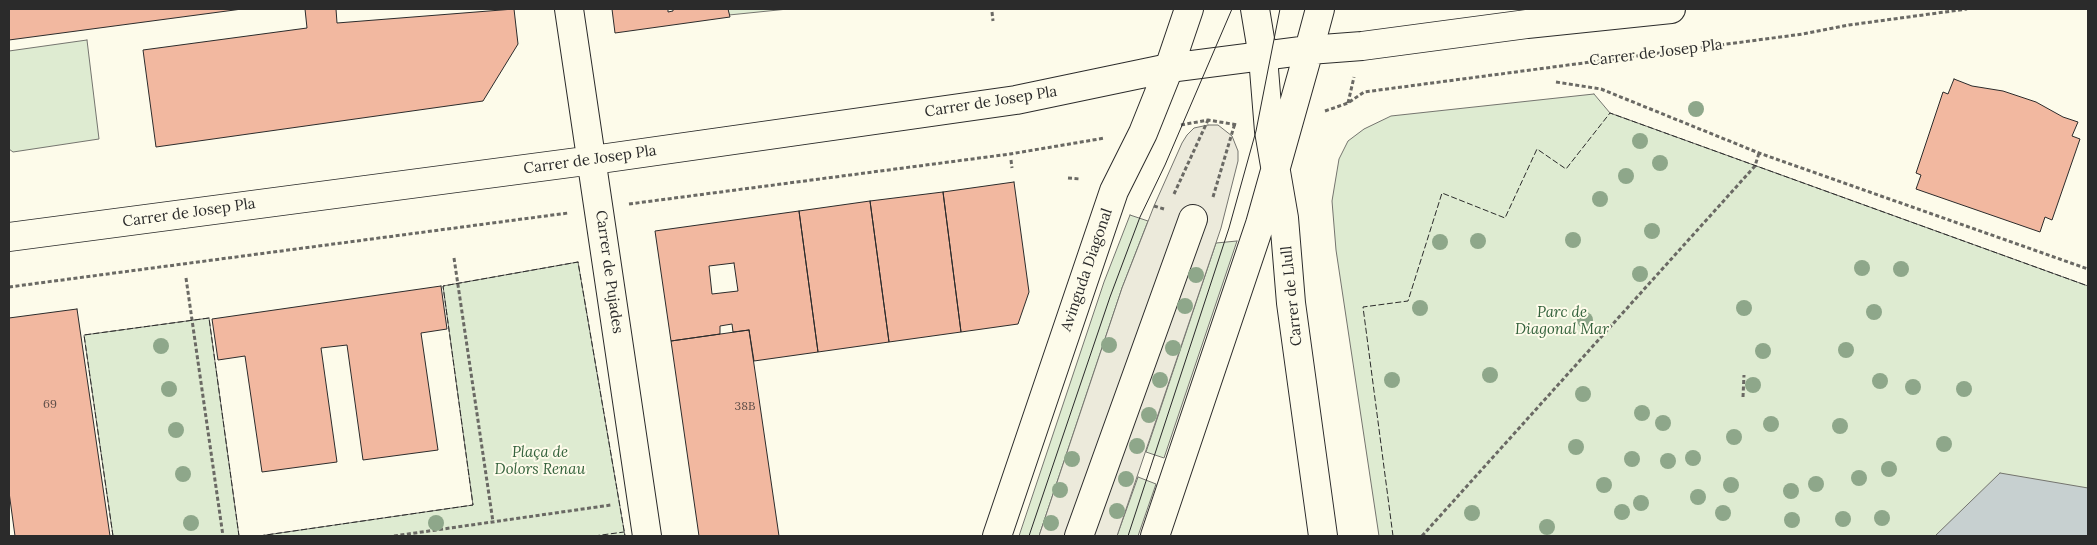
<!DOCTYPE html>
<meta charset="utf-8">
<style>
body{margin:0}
#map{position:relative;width:2097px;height:545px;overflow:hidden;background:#fdfbea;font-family:Lora,serif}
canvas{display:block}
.frame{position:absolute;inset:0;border:10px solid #2b2b2b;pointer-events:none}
</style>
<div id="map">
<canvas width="2097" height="545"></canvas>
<div class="frame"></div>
</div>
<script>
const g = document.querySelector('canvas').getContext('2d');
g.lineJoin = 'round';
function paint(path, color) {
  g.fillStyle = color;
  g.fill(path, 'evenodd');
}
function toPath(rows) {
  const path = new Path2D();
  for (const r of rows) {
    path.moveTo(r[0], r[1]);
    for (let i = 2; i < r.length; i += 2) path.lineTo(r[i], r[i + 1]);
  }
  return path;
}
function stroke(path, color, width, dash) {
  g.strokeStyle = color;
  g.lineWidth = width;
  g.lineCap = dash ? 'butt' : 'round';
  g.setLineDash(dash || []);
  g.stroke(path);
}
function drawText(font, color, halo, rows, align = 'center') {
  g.font = font + ' Lora,serif';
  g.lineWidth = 4;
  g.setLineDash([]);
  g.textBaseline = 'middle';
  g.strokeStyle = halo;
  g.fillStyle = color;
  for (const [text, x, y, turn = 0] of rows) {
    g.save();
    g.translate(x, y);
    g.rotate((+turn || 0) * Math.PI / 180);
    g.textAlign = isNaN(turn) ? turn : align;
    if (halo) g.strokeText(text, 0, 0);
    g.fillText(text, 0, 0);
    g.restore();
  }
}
const green = toPath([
 [728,9,788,9,729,15,728,9],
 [87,40,99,139,13,152,9,149,9,51,87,40],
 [1594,94,1610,113,2088,286,2088,536,1379,536,1336,250,1332,201,1339,159,1348,141,1364,129,1391,116,1594,94],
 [1130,215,1148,221,1122,288,1039,536,1019,536,1104,282,1130,215],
 [1237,241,1164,458,1146,452,1216,243,1237,241],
 [578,262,625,536,259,536,473,505,443,286,578,262],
 [209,318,239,536,113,536,84,335,209,318],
 [1138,477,1156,484,1138,536,1117,536,1138,477]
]);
const parking = toPath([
 [1208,125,1218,125,1232,136,1238,151,1238,161,1221,228,1117,536,1039,536,1122,288,1154,206,1182,143,1187,135,1194,128,1208,125]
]);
const water = toPath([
 [2000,473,2088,488,2088,536,1935,536,2000,473]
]);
const building = toPath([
 [9,9,242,9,9,40,9,9],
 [305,9,336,9,337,23,514,9,518,44,483,101,156,147,143,50,307,28,305,9],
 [612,9,668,9,668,12,673,11,673,9,728,9,730,17,615,33,612,9],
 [1954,79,1972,86,2003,91,2036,102,2063,117,2078,122,2072,136,2080,139,2052,220,2045,217,2040,232,1916,189,1921,175,1916,173,1943,92,1948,94,1954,79],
 [1014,182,1029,292,1018,324,961,332,943,192,1014,182],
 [943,192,961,332,889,342,870,201,943,192],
 [870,201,889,342,818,352,799,211,870,201],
 [799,211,818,352,754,361,749,330,733,332,732,324,720,326,720,334,671,341,655,231,799,211],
 [734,263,738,291,712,294,709,266,734,263],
 [441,286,447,329,421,333,438,450,363,460,347,345,321,348,337,462,262,472,245,356,218,360,212,319,441,286],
 [77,309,110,536,15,536,9,492,9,318,77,309],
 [749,330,779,536,699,536,671,341,749,330]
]);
const path = toPath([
 [992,12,993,21],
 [1556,82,1601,89,1759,153,2088,269],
 [1348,103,1354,77],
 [1325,111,1348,103,1364,92,1803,34,1849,25,1967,9],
 [1181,125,1208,120,1238,125],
 [1011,160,1012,168],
 [1068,178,1080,179],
 [1174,194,1208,120],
 [1213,197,1235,123],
 [629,204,1010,154,1105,138],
 [1154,206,1164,209],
 [454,258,493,522],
 [186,278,223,536],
 [9,287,568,213],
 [1743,397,1744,375],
 [394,536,611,505],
 [1422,536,1755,166,1759,153]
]);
const minor = toPath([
 [569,9,647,536],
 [1255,9,1263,57,1269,131,1284,218,1291,303,1323,536],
 [9,237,593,160,1016,100,1169,68],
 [997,536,1114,191,1143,133,1169,68],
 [1079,536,1193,219],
 [1155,536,1260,224,1309,50,1362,46,1527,24,1671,9]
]);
const major = toPath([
 [1189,9,1169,68,1309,50,1320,9]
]);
const tram = toPath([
 [1029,536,1110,297,1140,217,1165,165,1232,9],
 [1128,536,1229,228,1256,131,1280,9]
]);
const fence = toPath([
 [113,536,84,335,209,318,239,536],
 [259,536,473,505,443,286,578,262,625,536],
 [594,536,624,532],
 [1393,536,1363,307,1408,301,1442,193,1505,218,1537,149,1566,169,1610,113,2088,286]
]);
const trees = [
 [1696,109],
 [1640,141],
 [1660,163],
 [1626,176],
 [1600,199],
 [1652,231],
 [1573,240],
 [1478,241],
 [1440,242],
 [1862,268],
 [1901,269],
 [1640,274],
 [1196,275],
 [1185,306],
 [1420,308],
 [1744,308],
 [1874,312],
 [1585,320],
 [1109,345],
 [161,346],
 [1173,348],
 [1846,350],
 [1763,351],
 [1490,375],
 [1160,380],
 [1392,380],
 [1880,381],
 [1753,385],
 [1913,387],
 [169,389],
 [1964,389],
 [1583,394],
 [1642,413],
 [1149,415],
 [1663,423],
 [1771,424],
 [1840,426],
 [176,430],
 [1734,437],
 [1944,444],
 [1137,446],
 [1576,447],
 [1693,458],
 [1072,459],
 [1632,459],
 [1668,461],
 [1889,469],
 [183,474],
 [1859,478],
 [1126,479],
 [1816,484],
 [1604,485],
 [1731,485],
 [1060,490],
 [1791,491],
 [1698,497],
 [1641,503],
 [1117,511],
 [1622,512],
 [1472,513],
 [1723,513],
 [1882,518],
 [1843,519],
 [1792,520],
 [191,523],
 [436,523],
 [1051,523],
 [1547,527]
];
const numberNames = [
 ["69",50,405],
 ["38B",745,407]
];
const streetNames = [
 ["Carrer de Josep Pla",1656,53,-7],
 ["Carrer de Josep Pla",991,102,-9],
 ["Carrer de Josep Pla",590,160,-8],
 ["Carrer de Josep Pla",189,213,-8],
 ["Avinguda Diagonal",1087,270,-71],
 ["Carrer de Pujades",609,272,82],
 ["Carrer de Llull",1292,296,-96]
];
const parkNames = [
 ["Parc de",1562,313],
 ["Diagonal Mar",1562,330],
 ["Plaça de",540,453],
 ["Dolors Renau",540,470]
];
paint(green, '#deebd1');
stroke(green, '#74746e', 1);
paint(parking, '#eceadb');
stroke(parking, '#74746e', 1);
paint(water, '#c7d0d0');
stroke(water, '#74746e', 1);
paint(building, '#f2b8a0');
stroke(building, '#2b2b2b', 1);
stroke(minor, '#2b2b2b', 30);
stroke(major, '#2b2b2b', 30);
stroke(path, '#6a6964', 3, [4, 2.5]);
stroke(minor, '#fdfbea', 28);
stroke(major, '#fdfbea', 28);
stroke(tram, '#2b2b2b', 1);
stroke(fence, '#2b2b2b', 1, [6, 2.5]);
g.fillStyle = '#8ea78a';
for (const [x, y] of trees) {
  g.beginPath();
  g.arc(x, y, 8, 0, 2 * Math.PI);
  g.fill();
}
drawText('12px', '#5d4e48', null, numberNames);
drawText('15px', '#2b2b2b', '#fdfbea', streetNames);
drawText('italic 15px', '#34623c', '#fdfbea', parkNames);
</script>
